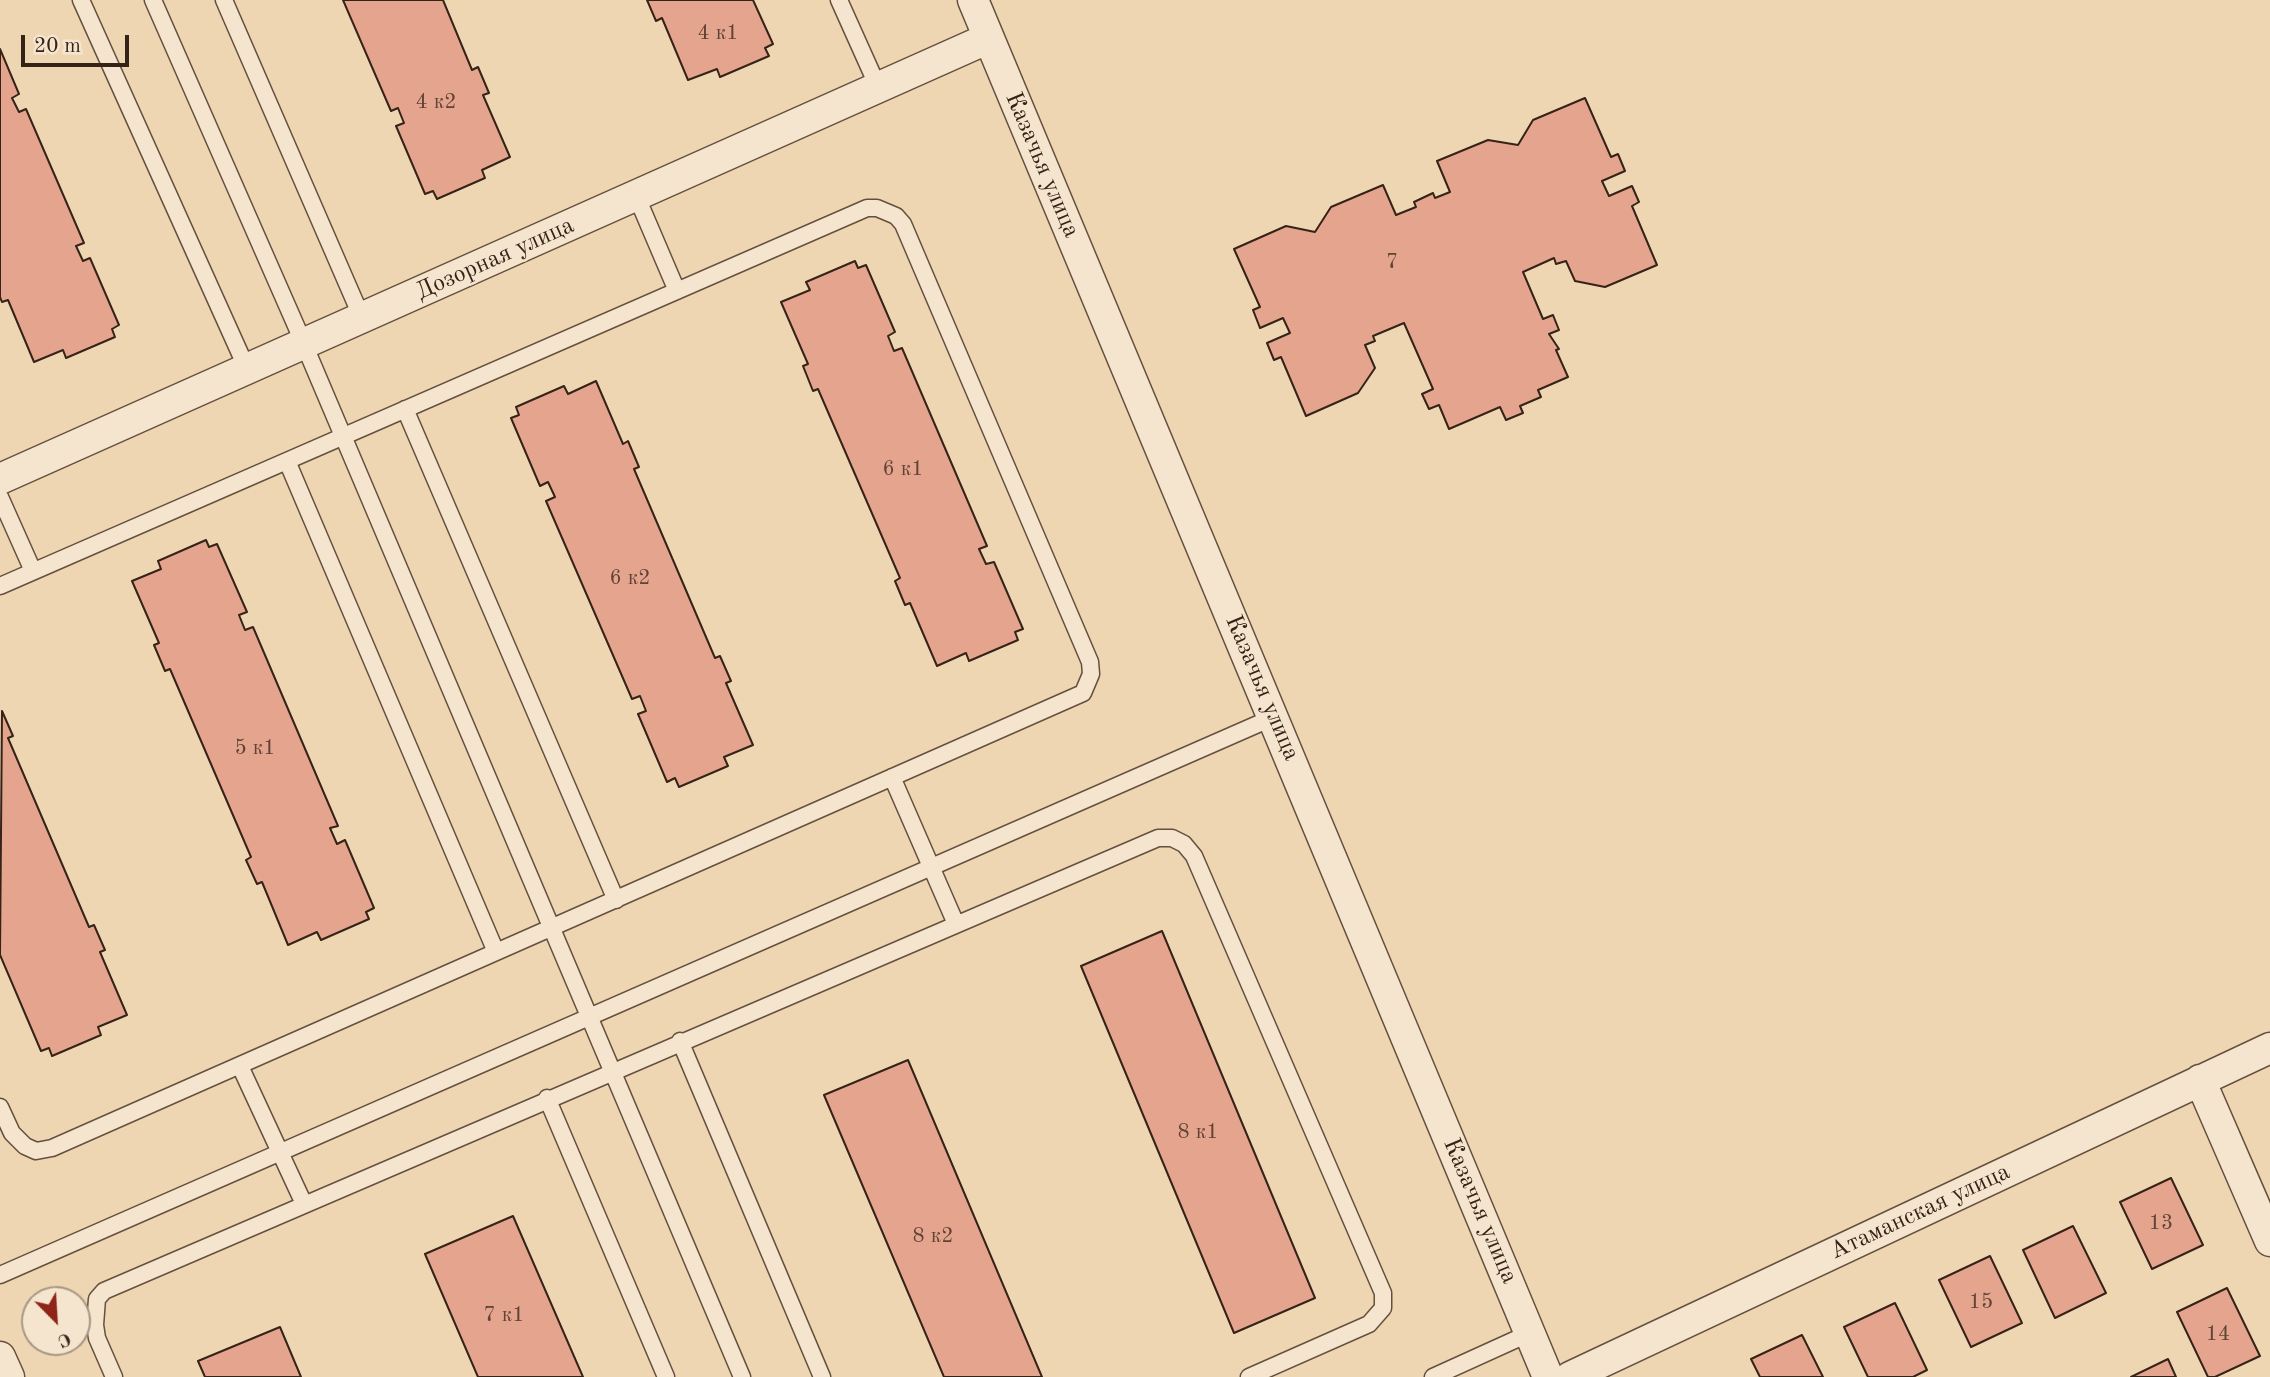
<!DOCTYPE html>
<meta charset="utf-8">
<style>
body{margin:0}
#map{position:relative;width:2270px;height:1377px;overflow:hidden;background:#efd6b3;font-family:"Old Standard TT",serif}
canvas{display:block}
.north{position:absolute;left:21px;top:1286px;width:70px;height:70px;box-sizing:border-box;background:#f5e4ce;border:2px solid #a89785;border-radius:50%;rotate:156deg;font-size:19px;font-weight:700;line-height:28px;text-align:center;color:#352317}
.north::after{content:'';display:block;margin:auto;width:24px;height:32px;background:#8f2418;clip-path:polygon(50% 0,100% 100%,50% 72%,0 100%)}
.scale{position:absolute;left:21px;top:35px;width:108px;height:32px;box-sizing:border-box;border:4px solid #352317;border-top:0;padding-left:9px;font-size:21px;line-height:24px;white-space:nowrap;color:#352317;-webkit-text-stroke:5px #f5e4ce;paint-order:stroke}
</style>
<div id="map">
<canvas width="2270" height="1377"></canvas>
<div class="north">С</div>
<div class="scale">20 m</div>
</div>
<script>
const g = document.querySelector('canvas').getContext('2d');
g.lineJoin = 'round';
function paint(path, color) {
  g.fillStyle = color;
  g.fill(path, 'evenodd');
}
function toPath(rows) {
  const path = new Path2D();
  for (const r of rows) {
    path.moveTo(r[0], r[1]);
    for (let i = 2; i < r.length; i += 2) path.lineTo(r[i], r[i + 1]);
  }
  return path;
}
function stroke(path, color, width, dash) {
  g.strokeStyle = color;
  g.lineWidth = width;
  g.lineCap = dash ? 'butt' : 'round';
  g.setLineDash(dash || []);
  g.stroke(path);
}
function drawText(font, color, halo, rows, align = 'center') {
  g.font = font + ' "Old Standard TT",serif';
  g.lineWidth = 5;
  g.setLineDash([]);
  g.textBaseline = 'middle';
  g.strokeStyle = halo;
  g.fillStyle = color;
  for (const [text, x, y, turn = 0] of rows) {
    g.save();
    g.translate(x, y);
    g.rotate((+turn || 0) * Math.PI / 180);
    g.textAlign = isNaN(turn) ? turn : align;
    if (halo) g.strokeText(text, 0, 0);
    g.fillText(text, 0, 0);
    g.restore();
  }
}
const building = toPath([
 [343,0,443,0,472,70,478,67,489,93,483,95,510,157,482,170,485,178,437,199,433,191,425,194,396,126,404,123,398,108,391,111,343,0],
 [647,0,753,0,773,44,765,48,769,56,720,77,717,69,688,80,662,18,656,21,647,0],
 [0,49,19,94,12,98,19,112,26,109,84,243,76,246,83,261,90,258,119,325,112,329,115,337,66,358,63,350,34,362,8,300,2,302,0,297,0,49],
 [1585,98,1611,157,1618,154,1625,171,1602,181,1609,196,1632,186,1639,202,1632,206,1657,265,1605,287,1575,281,1566,261,1556,264,1554,258,1523,272,1543,319,1553,315,1559,330,1549,334,1559,349,1556,350,1568,377,1538,390,1541,397,1520,406,1523,413,1506,420,1500,407,1449,429,1439,405,1429,409,1422,394,1433,389,1404,323,1373,336,1375,341,1365,345,1375,368,1358,393,1306,416,1281,357,1274,360,1267,343,1290,333,1283,318,1260,328,1253,310,1260,307,1234,249,1286,226,1315,232,1331,207,1383,185,1396,215,1416,207,1414,202,1433,193,1435,198,1450,192,1437,161,1488,140,1518,145,1533,120,1585,98],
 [855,261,858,268,866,265,895,332,888,336,894,351,902,348,987,546,979,549,986,564,994,562,1023,629,1015,632,1018,640,969,661,966,653,937,666,910,603,905,605,895,581,900,578,818,389,813,391,803,366,808,364,781,302,810,290,806,282,855,261],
 [596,381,623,444,628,441,639,467,634,469,715,658,720,656,731,681,726,683,753,745,724,757,728,766,679,787,675,778,667,782,638,714,646,711,640,696,632,699,546,501,555,497,548,482,540,486,511,418,519,415,516,407,564,386,568,394,596,381],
 [206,540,209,547,217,544,247,612,239,615,245,630,253,627,338,826,330,828,337,844,345,840,374,908,366,912,369,919,321,940,317,932,288,945,262,882,257,884,246,860,251,857,170,669,165,671,154,645,159,643,132,581,161,569,158,561,206,540],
 [2,711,13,736,8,738,89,927,94,925,105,950,100,952,127,1015,98,1027,101,1035,52,1056,49,1048,41,1051,0,955,2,711],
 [1162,931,1315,1298,1234,1333,1081,966,1162,931],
 [908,1060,1042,1377,944,1377,824,1095,908,1060],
 [2171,1178,2203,1245,2152,1269,2120,1202,2171,1178],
 [513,1216,583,1377,478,1377,425,1254,513,1216],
 [2073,1226,2106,1293,2055,1318,2023,1250,2073,1226],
 [1990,1256,2022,1323,1971,1347,1939,1280,1990,1256],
 [2227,1288,2260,1356,2215,1377,2208,1377,2177,1312,2227,1288],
 [1895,1303,1927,1370,1913,1377,1868,1377,1844,1327,1895,1303],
 [280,1327,301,1377,205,1377,198,1361,280,1327],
 [1802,1335,1823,1377,1760,1377,1751,1359,1802,1335],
 [2168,1359,2176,1377,2131,1377,2168,1359]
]);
const lane = toPath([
 [81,0,247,369],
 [153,0,304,344,742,1377],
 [224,0,362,318],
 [839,0,878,87],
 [636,195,677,291],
 [405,409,616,900],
 [287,461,496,952],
 [0,497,33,571],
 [0,586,867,208,877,208,896,216,903,224,1090,662,1091,674,1083,693,52,1148,36,1151,25,1146,12,1133,0,1107],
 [892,777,956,924],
 [680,1041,822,1377],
 [240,1066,304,1204],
 [547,1098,666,1377],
 [0,1275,1274,717],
 [114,1377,97,1338,95,1325,97,1299,104,1291,1158,838,1172,838,1184,844,1194,856,1383,1293,1383,1308,1369,1324,1249,1377],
 [1433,1377,1530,1333]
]);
const street = toPath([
 [973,0,1548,1377],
 [0,479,989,38],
 [2200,1080,2270,1241],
 [0,1357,9,1377],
 [1570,1377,2270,1048]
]);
const numberNames = [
 ["4 к1",718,33],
 ["4 к2",436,102],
 ["7",1392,262],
 ["6 к1",903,469],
 ["6 к2",630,578],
 ["5 к1",255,748],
 ["8 к1",1198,1132],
 ["13",2161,1223],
 ["8 к2",933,1236],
 ["15",1981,1302],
 ["7 к1",504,1315],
 ["14",2218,1334]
];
const streetNames = [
 ["Казачья улица",1042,165,67],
 ["Дозорная улица",495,259,-24],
 ["Казачья улица",1262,688,67],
 ["Казачья улица",1480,1211,67],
 ["Атаманская улица",1920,1212,-25]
];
paint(building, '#e4a48e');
stroke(building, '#352317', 2);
stroke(lane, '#64503e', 19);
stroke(street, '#64503e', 33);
stroke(lane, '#f5e4ce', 16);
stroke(street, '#f5e4ce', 30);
drawText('21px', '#614335', null, numberNames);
drawText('24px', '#352317', '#f5e4ce', streetNames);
</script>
